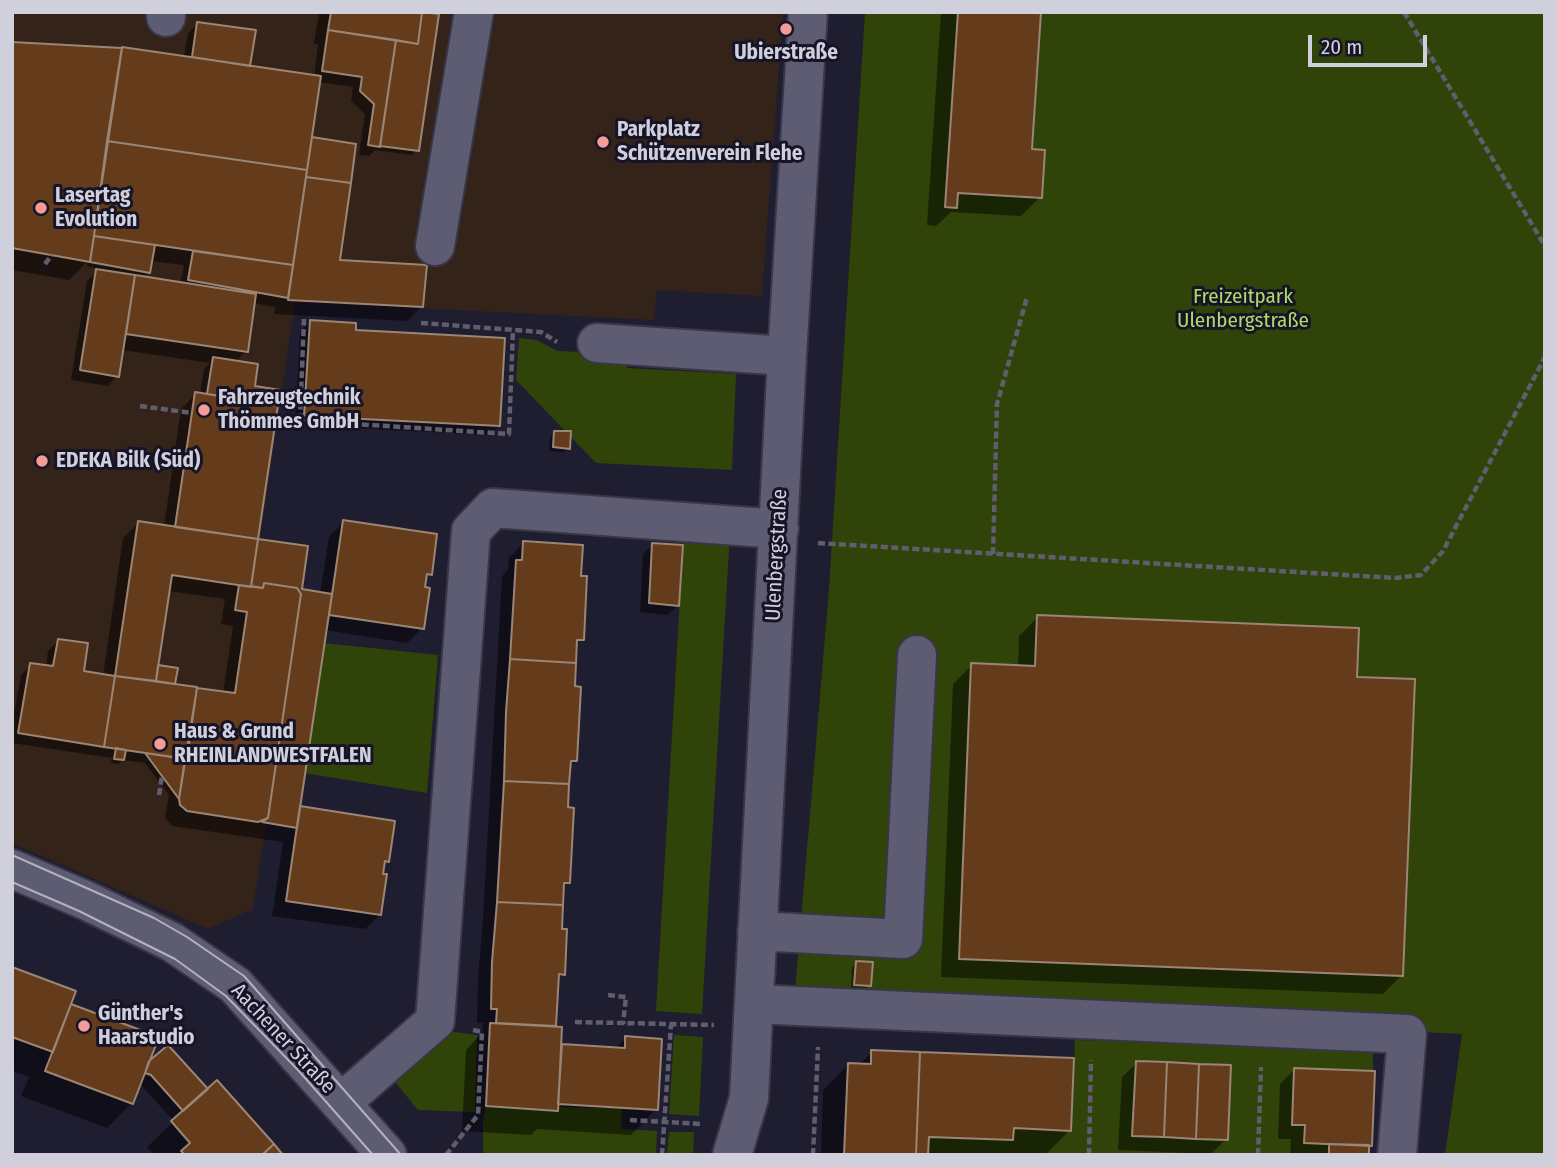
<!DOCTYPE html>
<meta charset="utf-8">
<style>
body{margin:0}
#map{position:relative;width:1557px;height:1167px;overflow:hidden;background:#1f1d30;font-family:"Fira Sans Condensed",sans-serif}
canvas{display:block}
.frame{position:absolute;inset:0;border:14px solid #d0d0dd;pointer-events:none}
.scale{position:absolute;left:1308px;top:35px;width:119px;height:32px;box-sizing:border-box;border:4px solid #d0d0dd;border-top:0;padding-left:9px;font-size:21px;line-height:24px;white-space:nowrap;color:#d0d0dd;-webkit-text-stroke:5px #161426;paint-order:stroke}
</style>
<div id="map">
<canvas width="1557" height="1167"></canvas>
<div class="frame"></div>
<div class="scale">20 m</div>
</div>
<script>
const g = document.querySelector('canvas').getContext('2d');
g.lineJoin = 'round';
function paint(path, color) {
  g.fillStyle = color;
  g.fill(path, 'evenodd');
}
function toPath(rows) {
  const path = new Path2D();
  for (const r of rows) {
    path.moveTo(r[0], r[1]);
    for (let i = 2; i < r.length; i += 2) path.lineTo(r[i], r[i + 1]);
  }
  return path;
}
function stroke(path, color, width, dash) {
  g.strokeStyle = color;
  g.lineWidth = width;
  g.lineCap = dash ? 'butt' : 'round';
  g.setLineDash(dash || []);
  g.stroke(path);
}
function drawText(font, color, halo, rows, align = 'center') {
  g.font = font + ' "Fira Sans Condensed",sans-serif';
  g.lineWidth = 6;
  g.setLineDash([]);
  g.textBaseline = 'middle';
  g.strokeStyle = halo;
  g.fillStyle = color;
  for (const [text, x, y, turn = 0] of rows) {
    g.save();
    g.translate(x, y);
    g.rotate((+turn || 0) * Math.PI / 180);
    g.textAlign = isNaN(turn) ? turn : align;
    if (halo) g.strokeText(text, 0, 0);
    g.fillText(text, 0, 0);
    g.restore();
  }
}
const commercial = toPath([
 [12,12,783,12,762,296,657,290,654,320,295,302,260,539,309,545,253,909,208,929,12,843]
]);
const green = toPath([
 [865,12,1545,12,1545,1155,1445,1155,1462,1034,794,1004,829,589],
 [519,338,537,340,557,351,627,354,627,368,736,374,732,470,596,463,516,380],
 [684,528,730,531,702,1014,656,1011],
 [324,643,438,655,427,793,304,773],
 [448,1031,477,1035,475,1112,418,1110,391,1077],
 [674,1035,703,1037,699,1116,669,1114],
 [1075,1040,1373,1051,1373,1072,1294,1068,1292,1124,1305,1125,1305,1143,1329,1144,1329,1155,928,1155,929,1137,1013,1140,1014,1128,1071,1130],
 [1136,1061,1231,1065,1228,1140,1132,1136],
 [486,1106,622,1108,621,1129,657,1131,656,1155,483,1155,483,1120],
 [669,1132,694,1132,693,1155,667,1155]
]);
const shadow = toPath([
 [319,12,420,12,417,150,412,155,375,150,369,156,359,155,365,114,351,101,353,87,319,82,310,139,354,145,338,262,422,306,407,321,274,314,275,307,253,303,246,351,235,362,253,387,256,541,300,591,320,594,329,537,343,522,430,574,424,580,422,628,407,643,324,630,298,808,388,861,382,866,380,915,365,929,272,916,283,842,172,826,165,817,169,795,145,763,122,760,118,764,111,763,112,758,12,743,12,726,21,675,31,665,46,667,48,651,58,641,82,673,103,676,123,538,138,523,164,527,181,409,196,394,200,395,204,369,210,363,122,350,117,376,108,386,71,380,87,281,99,269,87,266,87,262,69,280,12,270,12,44,184,58,188,33,198,23,246,67,314,77,318,44,314,44],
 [150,261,184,265,180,284,142,278,148,272],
 [168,591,225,599,221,624,233,626,223,693,171,685,174,683,156,671],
 [941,12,1040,12,1030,151,1040,197,1021,216,951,212,936,226,927,225],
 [310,322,355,331,499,426,489,435,295,425,300,332],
 [555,432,568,448,564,452,549,451,550,437],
 [523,543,579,578,582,639,575,646,574,663,575,761,569,767,568,882,562,888,560,931,563,974,557,980,555,1025,552,1028,560,1046,615,1049,626,1038,656,1109,631,1135,537,1129,531,1135,462,1131,466,1050,482,1033,483,1023,477,1023,478,978,483,918,502,576,508,570,509,558],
 [653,545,678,605,668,615,640,612,643,554],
 [1038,617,1355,678,1402,975,1383,994,941,977,953,684,972,665,1018,667,1019,636],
 [857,963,869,985,864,990,851,989,852,967],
 [12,968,68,1005,145,1068,207,1091,281,1155,154,1155,147,1147,174,1121,139,1083,132,1103,107,1128,21,1096,29,1077,12,1071],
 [872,1052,1070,1130,1045,1155,998,1153,996,1155,821,1155,823,1090,848,1065,859,1065],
 [1137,1063,1226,1139,1211,1154,1118,1150,1122,1077],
 [1295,1069,1370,1145,1367,1148,1367,1155,1290,1155,1291,1139,1278,1139,1280,1084]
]);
const building = toPath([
 [331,12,422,12,418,44,328,30,331,12],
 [422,12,439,14,419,151,380,146,396,40,418,44,422,12],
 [958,12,1041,12,1032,149,1045,150,1042,198,958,193,957,208,945,207,958,12],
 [197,22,256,30,250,66,192,57,197,22],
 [328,30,396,40,380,147,368,145,374,104,360,91,362,77,322,71,328,30],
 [12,42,122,48,90,262,12,248,12,42],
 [122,47,321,76,307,170,107,141,122,47],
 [312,137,356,144,351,183,306,177,312,137],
 [107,141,307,170,293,265,94,236,107,141],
 [306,177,351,183,340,260,427,265,423,307,288,300,306,177],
 [94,236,155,245,150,273,90,262,94,236],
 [193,251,293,265,288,298,188,280,193,251],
 [96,269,135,275,119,377,80,370,96,269],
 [135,275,256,294,248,352,126,334,135,275],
 [310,320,356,323,356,330,505,338,500,426,304,416,310,320],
 [213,357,258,364,255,386,281,390,279,406,207,394,213,357],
 [195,392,278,405,258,539,175,527,195,392],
 [554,431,571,431,570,449,553,447,554,431],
 [343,520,437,534,432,575,427,574,425,587,430,588,424,629,329,615,343,520],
 [138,521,258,539,251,587,172,575,156,681,115,676,138,521],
 [258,539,308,546,302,589,332,594,297,828,262,822,268,818,301,594,297,588,264,583,263,588,251,586,258,539],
 [523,541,583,545,581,576,587,576,584,640,577,640,576,663,510,659,516,560,522,560,523,541],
 [652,543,683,545,679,606,649,603,652,543],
 [264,583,297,588,301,594,268,818,258,822,187,811,180,805,179,799,197,688,235,693,247,612,235,610,239,585,263,588,264,583],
 [1037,615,1359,628,1357,677,1415,679,1403,976,959,959,971,663,1035,666,1037,615],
 [58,639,88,643,84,671,115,676,104,747,18,733,30,663,53,666,58,639],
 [510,659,576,663,575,686,581,687,577,761,571,761,569,784,504,781,506,712,510,659],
 [158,665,178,668,175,684,156,681,158,665],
 [115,676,197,687,187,759,104,747,115,676],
 [116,748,126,750,124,760,114,759,116,748],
 [145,753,185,759,179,799,145,753],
 [504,781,569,784,568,807,574,808,570,883,564,883,563,905,497,902,504,781],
 [300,806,395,821,389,862,385,861,383,874,387,874,381,915,286,901,300,806],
 [497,902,563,905,562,929,567,929,565,975,559,974,556,1026,496,1023,497,1009,491,1009,492,962,497,902],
 [856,961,873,962,871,986,854,985,856,961],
 [12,967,76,991,53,1052,12,1037,12,967],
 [71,1004,159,1037,133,1104,45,1071,71,1004],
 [490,1023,562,1027,558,1111,486,1106,490,1023],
 [625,1036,662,1039,658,1110,558,1104,562,1044,625,1048,625,1036],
 [168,1045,208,1089,183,1111,151,1075,145,1073,149,1061,168,1045],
 [871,1050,920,1052,916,1155,844,1155,848,1063,871,1064,871,1050],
 [920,1052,1074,1058,1071,1131,1014,1128,1013,1140,929,1137,928,1155,916,1155,920,1052],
 [1136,1061,1167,1062,1164,1137,1132,1136,1136,1061],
 [1167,1062,1199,1064,1196,1139,1164,1137,1167,1062],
 [1199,1064,1231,1065,1228,1140,1196,1139,1199,1064],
 [1294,1068,1375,1071,1372,1146,1304,1143,1305,1125,1292,1125,1294,1068],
 [217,1080,274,1144,262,1155,185,1155,181,1151,190,1143,171,1121,217,1080],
 [274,1144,283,1155,262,1155,274,1144],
 [1329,1144,1369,1145,1369,1155,1329,1155,1329,1144]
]);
const path = toPath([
 [1404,12,1545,246],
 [45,264,52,255],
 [421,323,541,332,557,342],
 [140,406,192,413],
 [278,419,509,434,513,330],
 [300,420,304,319],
 [818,543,1395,578,1421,575,1443,551,1545,357],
 [993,554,997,404,1027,297],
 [159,795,162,776],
 [608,995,626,997,623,1024],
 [575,1022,714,1025],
 [630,1120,702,1124],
 [446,1155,478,1115,482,1032,473,1030],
 [662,1155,671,1025],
 [813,1155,818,1047],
 [1089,1155,1091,1060],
 [1258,1155,1261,1067]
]);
const minor = toPath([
 [166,17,166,12],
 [435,246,474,12],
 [597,343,787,356],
 [12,869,85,900,172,942,235,985,387,1155],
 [757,931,903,939,917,655],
 [754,1004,1407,1034,1397,1155],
 [342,1102,435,1021,471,531,493,508,779,529],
 [732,1155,749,1098,787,356,808,12]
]);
const tram = toPath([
 [12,855,154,918,187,937,244,976,401,1155],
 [12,882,79,911,175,959,226,996,298,1070,373,1155]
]);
const markers = [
 [786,29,7,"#f59b98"],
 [603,142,7,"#f59b98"],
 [41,208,7,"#f59b98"],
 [204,410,7,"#f59b98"],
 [42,461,7,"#f59b98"],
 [160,744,7,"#f59b98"],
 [84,1026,7,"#f59b98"]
];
const poiNames = [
 ["Ubierstraße",786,53,"center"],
 ["Parkplatz",617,130],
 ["Schützenverein Flehe",617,154],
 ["Lasertag",55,196],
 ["Evolution",55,220],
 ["Fahrzeugtechnik",218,398],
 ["Thömmes GmbH",218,422],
 ["EDEKA Bilk (Süd)",56,461],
 ["Haus & Grund",174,732],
 ["RHEINLANDWESTFALEN",174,756],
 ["Günther's",98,1014],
 ["Haarstudio",98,1038]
];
const parkNames = [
 ["Freizeitpark",1243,297],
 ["Ulenbergstraße",1243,321]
];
const streetNames = [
 ["Ulenbergstraße",777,555,-87],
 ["Aachener Straße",283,1039,47]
];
paint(commercial, '#332319');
paint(green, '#304409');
paint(shadow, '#0007');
paint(building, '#643c1b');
stroke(building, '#9b8575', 2);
stroke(minor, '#393747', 42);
stroke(path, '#5f5d6e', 4.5, [7, 3.5]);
stroke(minor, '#5d5c72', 38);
stroke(tram, '#b2b1bf', 2);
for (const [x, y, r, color] of markers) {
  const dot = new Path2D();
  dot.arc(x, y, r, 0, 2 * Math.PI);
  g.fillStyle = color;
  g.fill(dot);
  stroke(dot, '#161426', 2.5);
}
drawText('bold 21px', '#d0d0dd', '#161426', poiNames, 'left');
drawText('21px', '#aedb67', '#161426', parkNames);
drawText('21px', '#d0d0dd', '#161426', streetNames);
</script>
